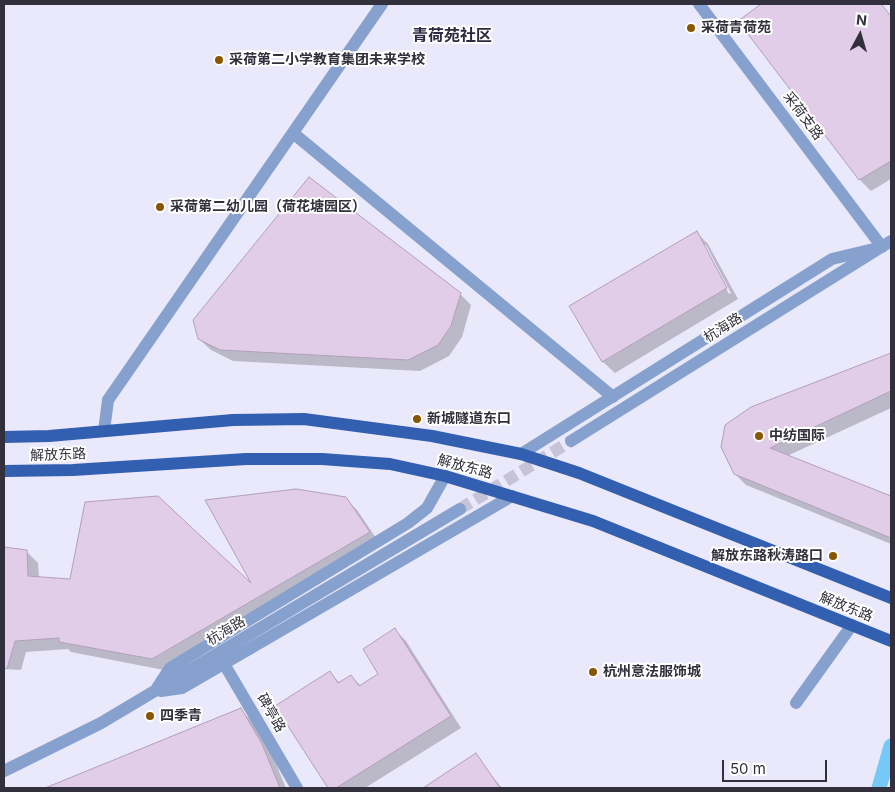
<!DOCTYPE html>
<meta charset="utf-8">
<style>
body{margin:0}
#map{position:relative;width:895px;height:792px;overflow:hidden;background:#eae8fb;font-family:Inter,sans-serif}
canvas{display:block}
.frame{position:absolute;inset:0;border:5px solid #31303c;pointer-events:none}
.north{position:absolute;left:835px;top:10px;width:50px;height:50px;-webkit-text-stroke:4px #fff;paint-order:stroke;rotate:6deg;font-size:14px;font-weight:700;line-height:20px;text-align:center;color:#31303c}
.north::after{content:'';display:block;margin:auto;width:18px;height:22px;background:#31303c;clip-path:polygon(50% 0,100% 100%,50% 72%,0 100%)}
.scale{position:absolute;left:722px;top:760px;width:105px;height:22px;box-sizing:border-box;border:2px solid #31303c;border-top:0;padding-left:6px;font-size:15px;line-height:18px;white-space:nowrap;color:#31303c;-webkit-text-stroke:4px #fff;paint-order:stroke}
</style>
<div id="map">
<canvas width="895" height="792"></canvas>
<div class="frame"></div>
<div class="north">N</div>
<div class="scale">50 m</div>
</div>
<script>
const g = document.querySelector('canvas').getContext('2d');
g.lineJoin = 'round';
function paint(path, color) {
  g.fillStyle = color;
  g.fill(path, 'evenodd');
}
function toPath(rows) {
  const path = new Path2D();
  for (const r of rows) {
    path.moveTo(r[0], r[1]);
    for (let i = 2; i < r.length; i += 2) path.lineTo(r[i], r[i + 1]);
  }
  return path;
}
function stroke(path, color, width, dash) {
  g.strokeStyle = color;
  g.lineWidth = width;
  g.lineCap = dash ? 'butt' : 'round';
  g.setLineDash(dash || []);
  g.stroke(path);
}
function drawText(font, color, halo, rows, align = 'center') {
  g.font = font + ' Inter,"Noto Sans SC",sans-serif';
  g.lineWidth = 4;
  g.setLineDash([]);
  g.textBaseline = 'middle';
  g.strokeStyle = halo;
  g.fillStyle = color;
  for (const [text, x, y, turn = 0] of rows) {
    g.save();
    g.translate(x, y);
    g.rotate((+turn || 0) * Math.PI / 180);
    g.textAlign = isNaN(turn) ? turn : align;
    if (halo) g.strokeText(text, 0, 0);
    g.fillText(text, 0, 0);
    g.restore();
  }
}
const shadow = toPath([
 [763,4,881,4,891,16,891,179,871,191,860,180,740,21],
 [697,233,708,244,738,299,615,373,603,362,571,306],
 [703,245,706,245,731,293,729,294],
 [460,294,471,305,462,337,449,356,420,371,233,361,211,350,199,339],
 [891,354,891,408,787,456,891,497,891,544,746,485,735,474,752,408],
 [345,498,357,510,380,544,164,670,71,652,68,649,26,652,21,670,4,669,4,549,27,552,38,563,39,578,255,588],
 [395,630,406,641,461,728,365,788,329,788,277,706,330,673,340,683,351,676,361,686,380,674],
 [240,710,252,721,273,757,286,788,58,788,56,784],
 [475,755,502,788,436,788,433,784]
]);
const canal = toPath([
 [879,788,891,746]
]);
const building = toPath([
 [761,4,881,4,891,16,891,161,859,180,738,21,761,4],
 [309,177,461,293,451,326,438,345,408,360,220,350,198,339,193,320,309,177],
 [697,231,727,288,602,362,569,306,697,231],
 [891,353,891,391,770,448,891,496,891,538,734,474,721,447,725,425,751,407,891,353],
 [296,489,346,497,370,532,152,659,59,642,59,638,15,641,7,669,4,668,4,547,27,550,28,576,70,579,85,502,158,496,251,583,205,500,296,489],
 [395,628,451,716,336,788,328,788,275,706,330,671,338,683,351,675,359,686,378,674,363,649,395,628],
 [241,708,262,744,280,788,45,788,241,708],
 [476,753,500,788,423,788,476,753]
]);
const minorTunnel = toPath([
 [460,509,571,441]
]);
const minor = toPath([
 [293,133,613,397],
 [104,431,108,400,382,4],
 [571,441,891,241],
 [521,454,832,259,882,247,699,4],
 [220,657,297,788],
 [157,688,170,668,408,523,427,508,445,476],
 [161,691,182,688,512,496],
 [796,703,852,625],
 [4,771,101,723,460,509]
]);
const major = toPath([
 [4,437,49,436,233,420,304,419,432,436,521,454,579,473,891,598],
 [4,471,73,470,246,459,322,459,390,464,445,476,593,521,891,641]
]);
const markers = [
 [691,28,5,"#895600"],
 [219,60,5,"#895600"],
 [160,207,5,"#895600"],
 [417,419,5,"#895600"],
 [759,436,5,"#895600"],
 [833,556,5,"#895600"],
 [593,672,5,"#895600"],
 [150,716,5,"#895600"]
];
const poiNames = [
 ["采荷青荷苑",701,28],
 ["采荷第二小学教育集团未来学校",229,60],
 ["采荷第二幼儿园（荷花塘园区）",170,207],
 ["新城隧道东口",427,419],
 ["中纺国际",769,436],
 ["解放东路秋涛路口",823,556,"right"],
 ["杭州意法服饰城",603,672],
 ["四季青",160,716]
];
const streetNames = [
 ["采荷支路",803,116,53],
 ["杭海路",723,328,-32],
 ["解放东路",58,455,-2],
 ["解放东路",465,467,15],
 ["解放东路",846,607,22],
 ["杭海路",226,631,-31],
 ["碑亭路",271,713,60]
];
const quarterNames = [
 ["青荷苑社区",452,36]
];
paint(shadow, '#0003');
stroke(canal, '#76c9f6', 15);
paint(building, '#e1cde8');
stroke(building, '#b19fb8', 1);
stroke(minorTunnel, '#c5c3d5', 12, [12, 6]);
stroke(minor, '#87a1ce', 12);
stroke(major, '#335fb0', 12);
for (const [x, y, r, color] of markers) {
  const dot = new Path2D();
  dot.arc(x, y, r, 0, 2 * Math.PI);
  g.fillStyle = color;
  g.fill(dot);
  stroke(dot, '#fff', 2);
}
drawText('bold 14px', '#31303c', '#fff', poiNames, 'left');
drawText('14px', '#31303c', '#fff', streetNames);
drawText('bold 16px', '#2c2940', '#fff', quarterNames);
</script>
